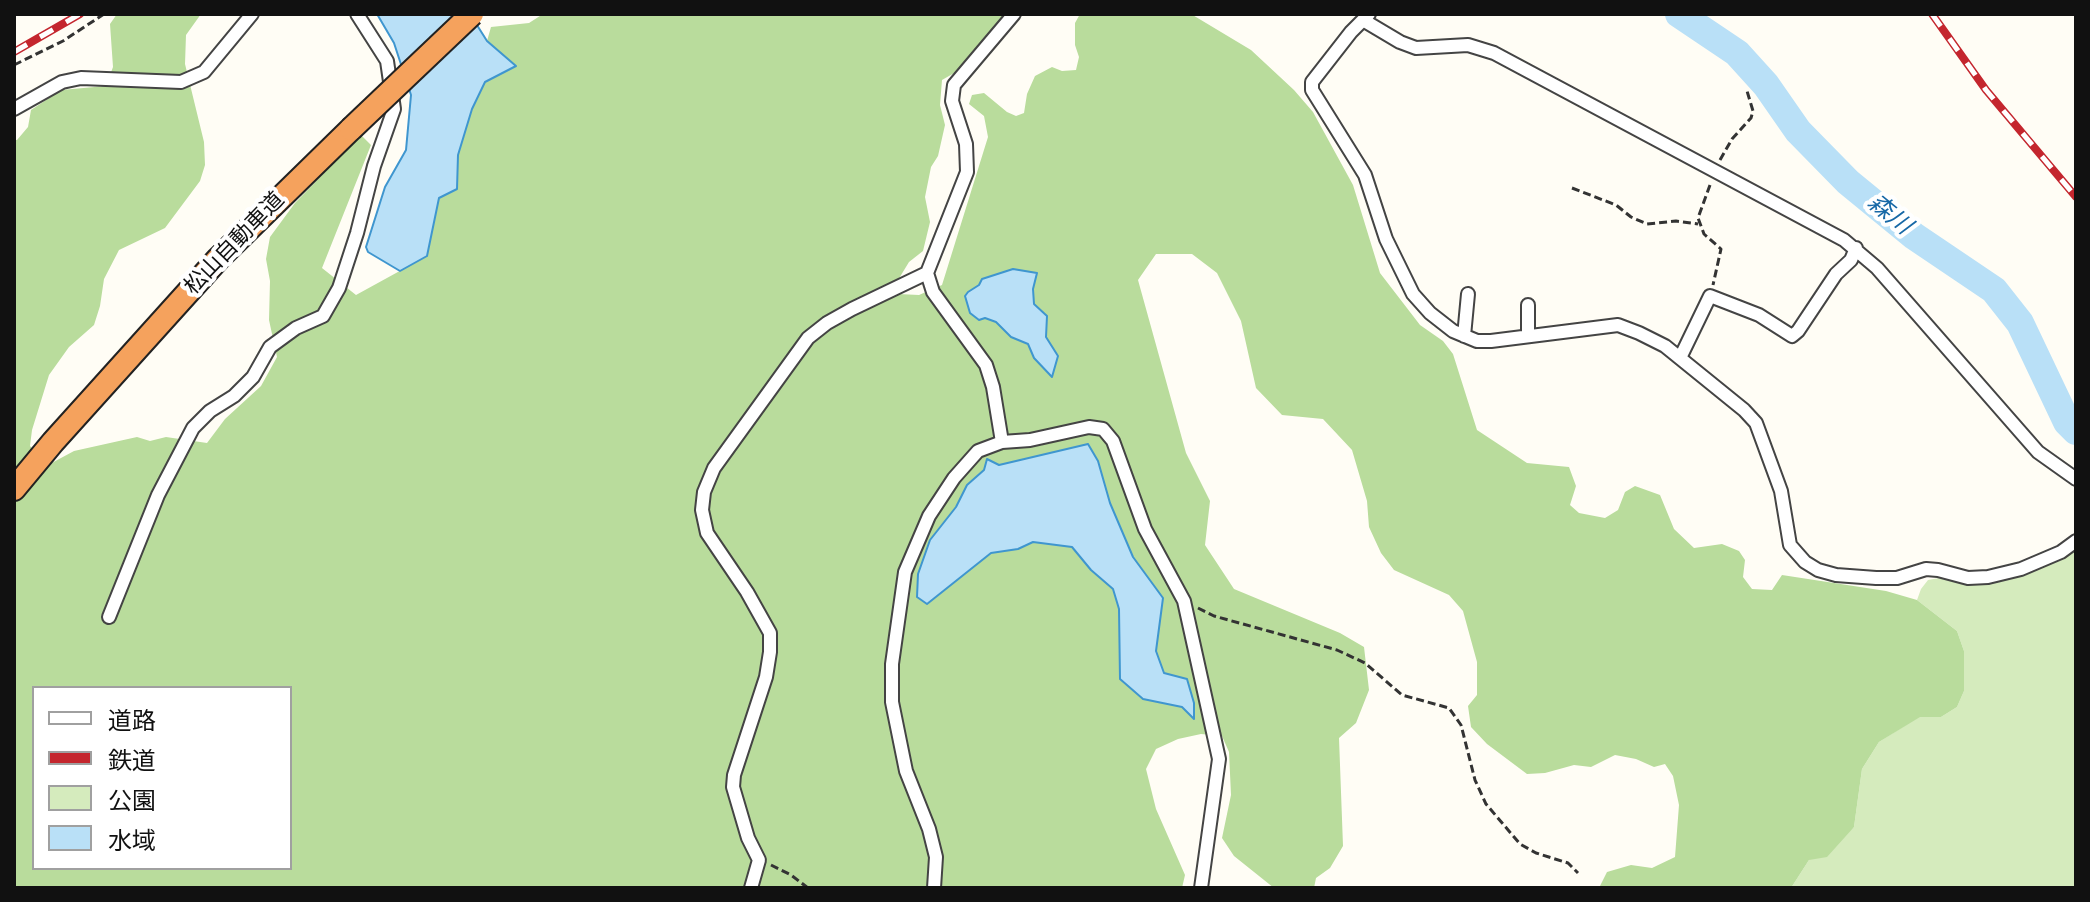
<!DOCTYPE html>
<meta charset="utf-8">
<style>
body{margin:0}
#map{position:relative;width:2090px;height:902px;overflow:hidden;background:#fffdf5;font-family:"Times New Roman","Noto Sans JP",serif}
canvas{display:block}
.frame{position:absolute;inset:0;border:16px solid #111;pointer-events:none}
.legend{position:absolute;left:32px;top:686px;width:260px;height:184px;box-sizing:border-box;background:#fff;border:2px solid #a0a0a0;margin:0;padding:10px 14px;list-style:none;font-size:24px;color:#111}
.legend li{display:flex;align-items:center;gap:16px;height:40px}
.legend b{width:40px;border:2px solid #a0a0a0}
</style>
<div id="map">
<canvas width="2090" height="902"></canvas>
<div class="frame"></div>
<ul class="legend">
<li><b style="height:10px;background:#fff"></b>道路</li>
<li><b style="height:10px;background:#c4262e"></b>鉄道</li>
<li><b style="height:22px;background:#d5ebbd"></b>公園</li>
<li><b style="height:22px;background:#b9e0f7"></b>水域</li>
</ul>
</div>
<script>
const g = document.querySelector('canvas').getContext('2d');
g.lineJoin = 'round';
function paint(path, color) {
  g.fillStyle = color;
  g.fill(path, 'evenodd');
}
function toPath(rows) {
  const path = new Path2D();
  for (const r of rows) {
    path.moveTo(r[0], r[1]);
    for (let i = 2; i < r.length; i += 2) path.lineTo(r[i], r[i + 1]);
  }
  return path;
}
function stroke(path, color, width, dash) {
  g.strokeStyle = color;
  g.lineWidth = width;
  g.lineCap = dash ? 'butt' : 'round';
  g.setLineDash(dash || []);
  g.stroke(path);
}
function drawText(font, color, halo, rows, align = 'center') {
  g.font = font + ' "Times New Roman","Noto Sans JP",serif';
  g.lineWidth = 8;
  g.setLineDash([]);
  g.textBaseline = 'middle';
  g.strokeStyle = halo;
  g.fillStyle = color;
  for (const [text, x, y, turn = 0] of rows) {
    g.save();
    g.translate(x, y);
    g.rotate((+turn || 0) * Math.PI / 180);
    g.textAlign = isNaN(turn) ? turn : align;
    if (halo) g.strokeText(text, 0, 0);
    g.fillText(text, 0, 0);
    g.restore();
  }
}
const green = toPath([
 [2076,547,2076,888,1791,888,1809,860,1854,827,1862,769,1879,742,1920,716,1941,717,1957,707,1964,691,1964,651,1957,631,1917,600,1921,589,1928,580,1939,578,1966,585,2012,579,2036,570]
]);
const forest = toPath([
 [117,14,201,14,186,35,185,64,204,142,205,165,200,181,165,228,119,250,104,279,100,306,94,325,69,347,49,375,32,430,30,446,48,465,74,451,137,437,150,441,166,437,207,443,225,419,261,386,277,357,269,320,270,281,266,259,270,237,295,203,361,135,371,145,322,268,356,295,427,256,439,197,457,189,458,155,472,109,485,82,487,41,491,27,529,23,543,14,1005,14,956,72,942,80,940,105,945,125,938,156,931,167,925,197,930,222,923,251,909,262,895,285,898,294,919,295,942,285,988,137,984,116,969,104,972,95,984,93,1007,112,1016,116,1024,113,1027,94,1035,76,1052,67,1062,71,1076,70,1079,57,1075,45,1075,23,1080,14,1191,14,1251,50,1294,90,1313,112,1353,185,1380,273,1420,325,1443,341,1453,354,1477,430,1527,463,1569,467,1576,486,1570,505,1579,513,1605,518,1618,510,1625,492,1635,486,1660,495,1674,529,1694,548,1722,544,1739,551,1745,560,1743,577,1752,589,1772,590,1782,575,1886,591,1917,600,1957,631,1964,651,1964,691,1957,707,1941,717,1920,717,1879,742,1862,769,1854,827,1827,857,1809,860,1791,888,1599,888,1607,872,1631,865,1652,868,1675,857,1679,805,1673,776,1665,764,1654,767,1636,759,1615,755,1591,767,1574,765,1545,773,1527,774,1487,744,1471,727,1468,706,1477,695,1477,662,1463,611,1449,595,1394,570,1381,553,1369,527,1367,501,1352,450,1323,419,1282,415,1256,388,1241,321,1217,273,1192,254,1156,254,1138,280,1186,453,1210,501,1205,545,1234,589,1340,633,1364,647,1369,690,1356,723,1339,738,1343,846,1330,868,1316,878,1314,888,1274,888,1234,856,1222,838,1231,795,1229,752,1222,736,1201,734,1178,739,1156,749,1146,769,1156,809,1185,875,1182,888,14,888,14,140,17,140,28,127,31,110,61,90,106,86,113,67,110,24],
 [34,688,290,688,290,868,34,868]
]);
const water = toPath([
 [377,14,470,14,487,41,516,66,485,82,472,109,458,155,457,189,439,198,427,256,400,271,368,252,366,247,385,187,406,150,411,95,394,43,377,14],
 [1013,269,1037,273,1033,289,1034,304,1047,316,1046,337,1058,356,1052,377,1034,358,1028,344,1011,337,996,322,985,318,979,320,970,313,965,296,968,292,979,285,982,279,1013,269],
 [1088,444,1098,461,1110,503,1133,557,1163,598,1156,651,1164,673,1187,679,1194,703,1194,719,1182,707,1143,699,1120,679,1119,609,1113,589,1091,570,1072,547,1033,542,1018,549,991,553,927,604,917,597,918,574,930,540,956,507,967,485,984,470,987,459,999,465,1088,444]
]);
const river = toPath([
 [1679,14,1737,53,1766,85,1798,131,1848,182,1914,236,1994,290,2020,323,2067,422,2076,431]
]);
const path = toPath([
 [14,65,63,41,104,14],
 [1720,160,1732,139,1751,118,1753,111,1747,91],
 [1710,185,1698,218,1704,234,1721,249,1713,285],
 [1572,188,1616,205,1631,217,1647,224,1676,221,1698,224],
 [1198,608,1214,616,1337,650,1365,663,1402,695,1449,708,1461,725,1475,780,1486,804,1520,844,1536,853,1568,863,1578,873],
 [771,865,791,875,808,888]
]);
const minor = toPath([
 [1369,14,1351,32,1312,82,1312,90,1365,175,1386,239,1413,294,1430,313,1453,331,1477,341,1491,341,1618,325,1639,333,1665,346,1744,410,1756,423,1781,491,1790,545,1805,562,1818,570,1836,575,1876,578,1897,578,1926,569,1938,570,1968,578,1988,577,2021,569,2061,552,2076,541],
 [1363,20,1400,42,1416,48,1468,45,1494,53,1844,240,1877,268,2038,452,2076,479],
 [14,109,62,82,81,78,181,82,204,72,252,14],
 [1464,336,1468,294],
 [1528,336,1528,305],
 [1680,358,1710,296,1759,315,1792,336,1798,331,1836,274,1851,260,1856,248],
 [1002,442,993,387,986,365,933,292,927,273,967,172,966,144,952,101,954,85,1014,14],
 [109,617,158,495,193,428,210,411,234,396,253,377,270,347,296,328,323,316,339,288,357,233,374,166,394,109,387,61,357,14],
 [751,888,759,860,748,838,733,787,734,775,766,677,770,652,770,633,747,592,707,533,702,510,704,492,714,468,808,338,827,323,852,309,927,273],
 [934,888,936,857,929,829,906,771,892,702,892,664,905,572,929,516,954,478,978,451,1002,442,1030,440,1089,427,1103,429,1113,441,1145,529,1184,601,1219,759,1201,888]
]);
const motorway = toPath([
 [14,489,53,442,218,259,351,129]
]);
const rail = toPath([
 [1932,14,1986,90,2076,197],
 [14,52,80,14]
]);
const motorwayBridge = toPath([
 [351,129,472,14]
]);
const streetNames = [
 ["松山自動車道",235,244,-46]
];
const waterNames = [
 ["森川",1889,215,39]
];
paint(green, '#d5ebbd');
paint(forest, '#b9dc9c');
paint(water, '#b9e0f7');
stroke(water, '#3f96cf', 2);
stroke(river, '#b9e0f7', 28);
stroke(minor, '#444', 16);
stroke(motorway, '#222', 26);
stroke(path, '#333', 3, [8, 4]);
stroke(minor, '#fff', 12);
stroke(motorway, '#f5a25d', 22);
stroke(rail, '#c4262e', 8);
stroke(rail, '#fff', 5, [15]);
stroke(motorwayBridge, '#222', 26, []);
stroke(motorwayBridge, '#f5a25d', 22);
drawText('22px', '#111', '#fff', streetNames);
drawText('italic 24px', '#1768a6', '#fff', waterNames);
</script>
